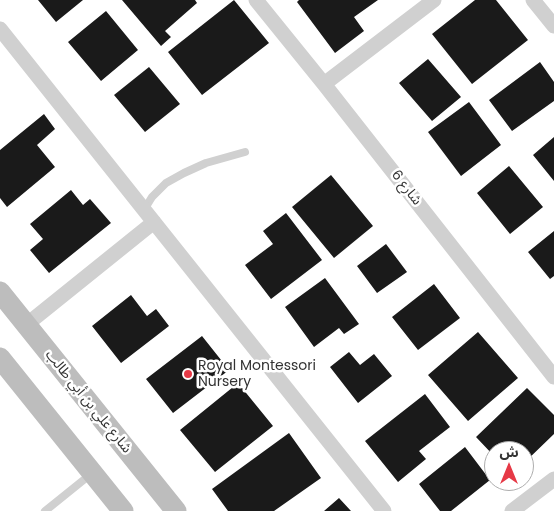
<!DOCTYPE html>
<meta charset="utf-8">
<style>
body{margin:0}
#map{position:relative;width:554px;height:511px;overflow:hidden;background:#fff;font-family:Poppins,"Noto Sans Arabic",sans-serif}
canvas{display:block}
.north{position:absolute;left:484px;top:441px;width:50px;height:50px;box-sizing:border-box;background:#fff;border:1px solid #adadad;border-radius:50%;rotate:0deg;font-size:14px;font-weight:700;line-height:20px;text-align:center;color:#333}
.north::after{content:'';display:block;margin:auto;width:18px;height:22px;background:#e63946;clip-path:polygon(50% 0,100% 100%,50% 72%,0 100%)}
</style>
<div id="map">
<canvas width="554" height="511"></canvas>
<div class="north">ش</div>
</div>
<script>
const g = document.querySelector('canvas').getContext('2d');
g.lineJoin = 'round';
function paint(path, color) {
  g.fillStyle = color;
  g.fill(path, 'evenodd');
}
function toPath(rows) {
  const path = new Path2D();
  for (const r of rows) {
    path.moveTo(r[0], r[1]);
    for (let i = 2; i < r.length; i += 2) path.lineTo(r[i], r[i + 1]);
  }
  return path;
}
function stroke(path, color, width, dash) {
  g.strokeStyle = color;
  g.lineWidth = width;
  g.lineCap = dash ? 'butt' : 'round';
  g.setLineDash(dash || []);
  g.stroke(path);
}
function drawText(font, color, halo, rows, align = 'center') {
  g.font = font + ' Poppins,"Noto Sans Arabic",sans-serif';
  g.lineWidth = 5;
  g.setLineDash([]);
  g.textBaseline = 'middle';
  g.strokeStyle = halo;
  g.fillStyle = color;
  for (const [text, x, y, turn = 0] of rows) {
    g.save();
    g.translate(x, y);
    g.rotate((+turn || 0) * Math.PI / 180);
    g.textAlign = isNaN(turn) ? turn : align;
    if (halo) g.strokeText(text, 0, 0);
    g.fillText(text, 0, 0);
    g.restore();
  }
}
const building = toPath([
 [38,0,83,0,56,22],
 [122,0,195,0,197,3,165,31,171,37,161,46],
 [234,0,269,43,202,95,168,52],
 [299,0,378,0,354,17,364,31,335,53,297,2],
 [475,0,496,0,528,40,472,84,432,34],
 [106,11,138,50,101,81,68,42],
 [428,59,461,97,432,121,399,83],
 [540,62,554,82,554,101,512,131,489,100],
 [149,67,180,104,145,132,114,95],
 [469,102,501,145,461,176,428,132],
 [44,114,55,129,37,145,55,167,7,207,0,198,0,150],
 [554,137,554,181,533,155],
 [509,166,543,207,510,234,477,193],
 [331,175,373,226,334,258,292,207],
 [71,190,83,205,90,199,111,223,49,273,30,250,43,239,30,224],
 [286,213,322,260,271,299,245,265,273,244,263,231],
 [554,231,554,276,550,279,528,252],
 [386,244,407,272,377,293,357,266],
 [325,278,359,324,344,334,339,328,314,347,285,307],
 [434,284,460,318,418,350,392,317],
 [131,295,147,316,156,309,169,326,121,363,92,326],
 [478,332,518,378,468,421,428,375],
 [202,336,229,370,173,413,146,379],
 [349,352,360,365,374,354,392,376,358,403,330,367],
 [238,383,273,426,215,472,180,430],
 [527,388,554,415,554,434,524,463,524,451,494,451,494,456,476,437],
 [425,394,450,427,419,451,426,459,398,482,365,441],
 [289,433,321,478,274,511,228,511,212,489],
 [465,447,490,480,451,511,440,511,419,484],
 [339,498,351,511,324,511]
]);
const lane = toPath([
 [144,210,152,197,166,183,184,173,206,163,245,152],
 [45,511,91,474]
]);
const street = toPath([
 [256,0,324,84,554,377],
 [533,0,554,26],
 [0,29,384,511],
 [324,84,434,0],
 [26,325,154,222],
 [512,511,554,479]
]);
const secondary = toPath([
 [0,292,176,511],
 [0,358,123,511]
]);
const markers = [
 [188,374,5,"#e63946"]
];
const streetNames = [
 ["شارع 6",406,188,52],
 ["شارع علي بن أبي طالب",88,402,51]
];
const poiNames = [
 ["Royal Montessori",198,366],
 ["Nursery",198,382]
];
paint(building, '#1a1a1a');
stroke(lane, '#d0d0d0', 8);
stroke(street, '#d0d0d0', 15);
stroke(secondary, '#bdbdbd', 21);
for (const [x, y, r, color] of markers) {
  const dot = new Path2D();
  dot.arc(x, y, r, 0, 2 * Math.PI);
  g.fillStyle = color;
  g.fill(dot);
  stroke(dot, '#fff', 2);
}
drawText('14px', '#333', '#fff', streetNames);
drawText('14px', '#333', '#fff', poiNames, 'left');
</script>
